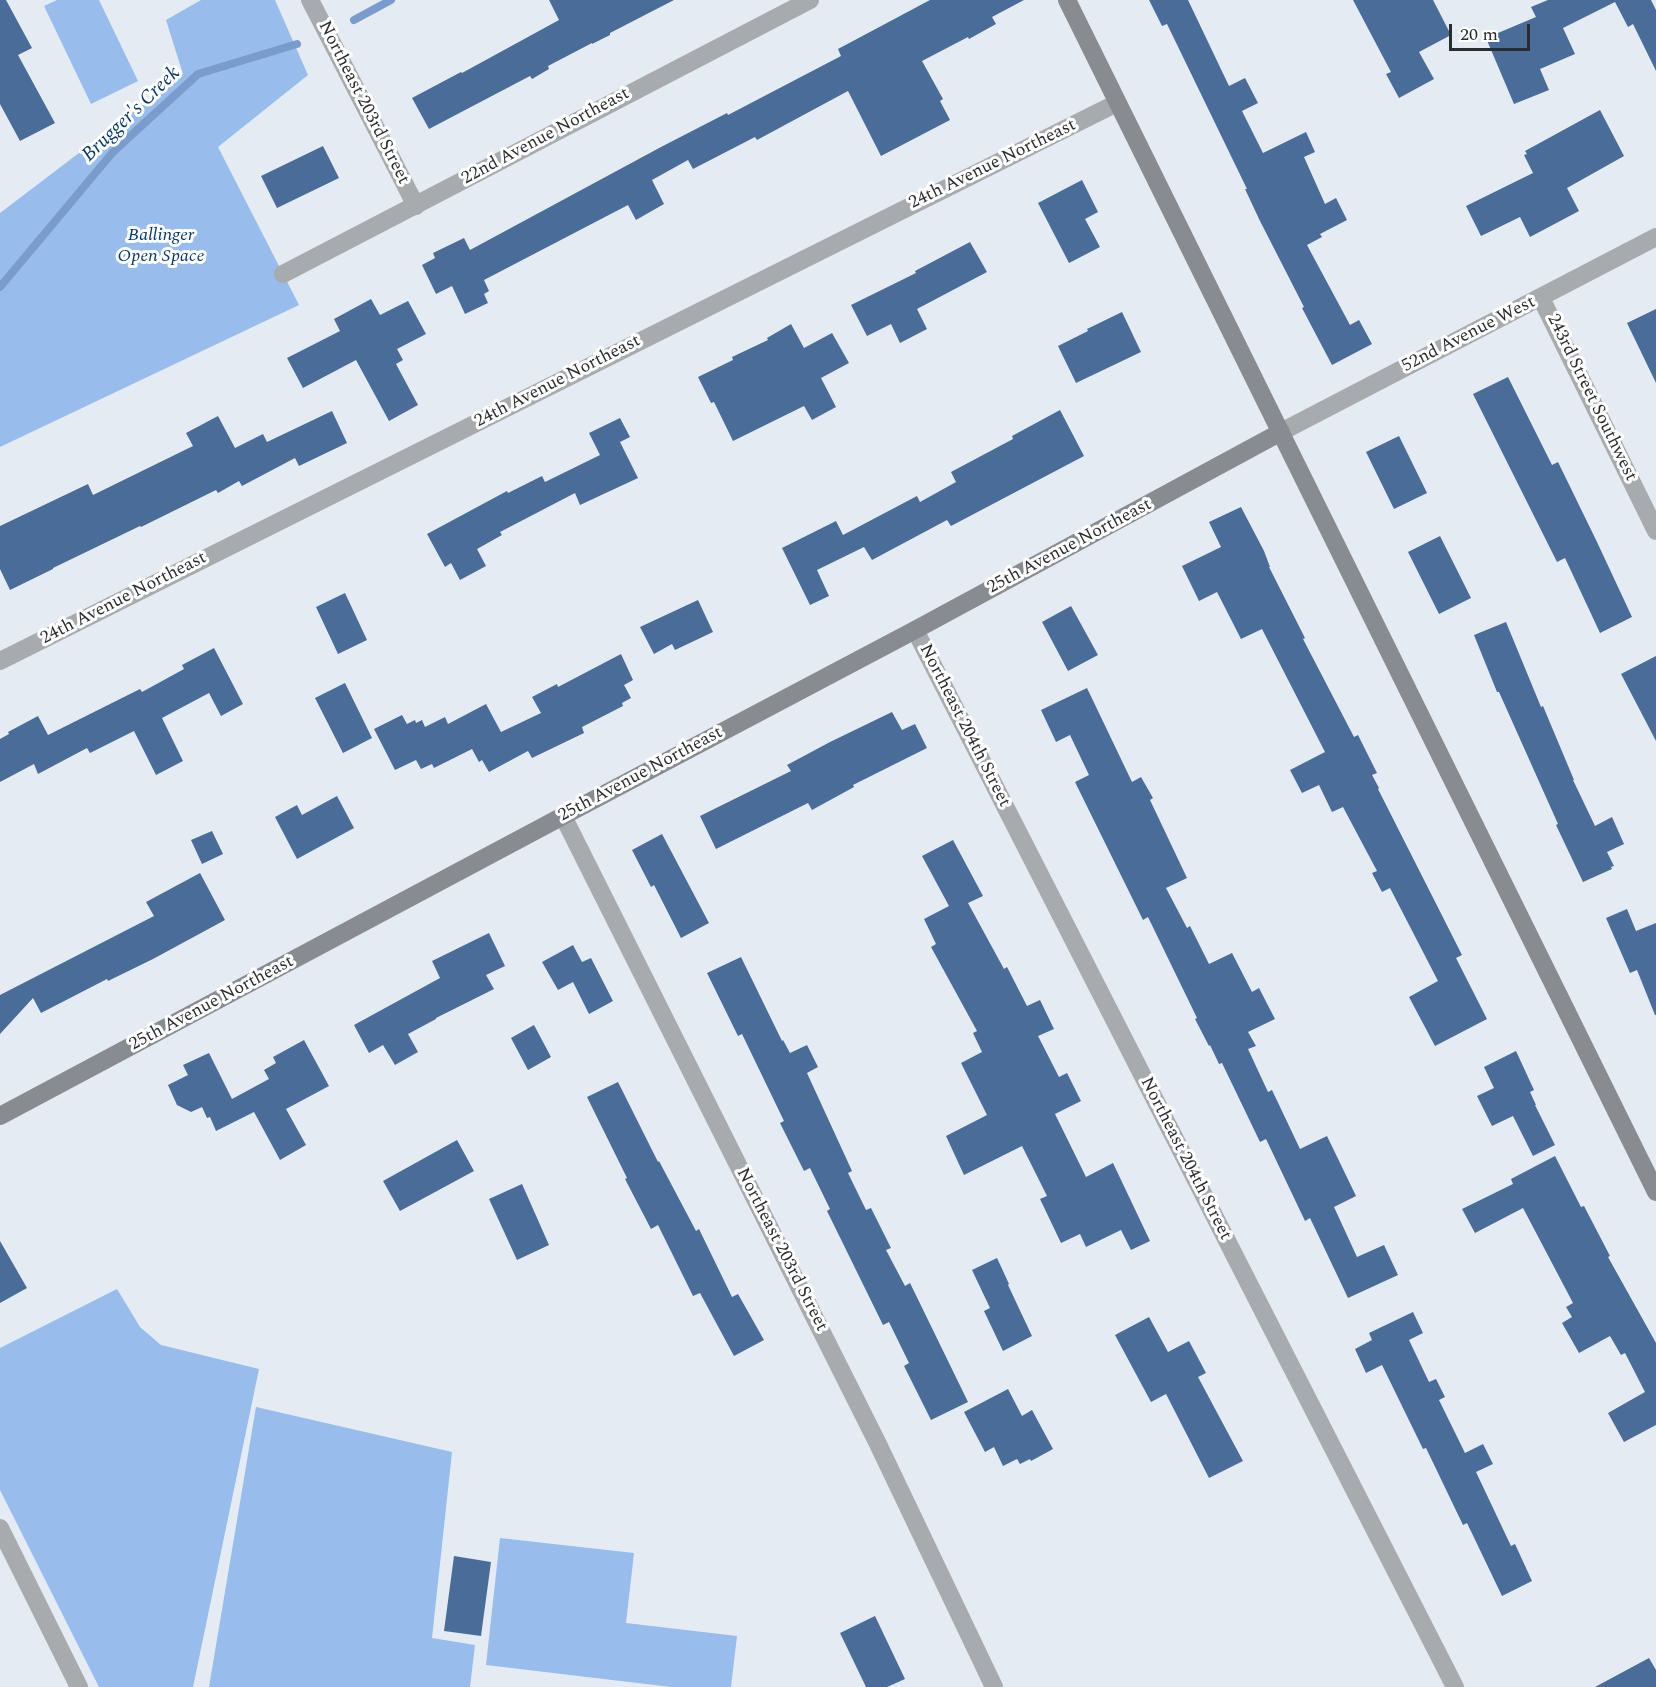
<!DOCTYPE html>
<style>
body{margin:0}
#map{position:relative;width:1656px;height:1687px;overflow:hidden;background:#e5ebf3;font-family:Spectral,serif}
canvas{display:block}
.scale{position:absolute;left:1449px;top:24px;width:81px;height:27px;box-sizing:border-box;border:3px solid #2a2c2f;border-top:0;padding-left:8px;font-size:18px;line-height:21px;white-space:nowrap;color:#2a2c2f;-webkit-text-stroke:4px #fff;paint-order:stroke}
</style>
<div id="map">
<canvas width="1656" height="1687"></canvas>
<div class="scale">20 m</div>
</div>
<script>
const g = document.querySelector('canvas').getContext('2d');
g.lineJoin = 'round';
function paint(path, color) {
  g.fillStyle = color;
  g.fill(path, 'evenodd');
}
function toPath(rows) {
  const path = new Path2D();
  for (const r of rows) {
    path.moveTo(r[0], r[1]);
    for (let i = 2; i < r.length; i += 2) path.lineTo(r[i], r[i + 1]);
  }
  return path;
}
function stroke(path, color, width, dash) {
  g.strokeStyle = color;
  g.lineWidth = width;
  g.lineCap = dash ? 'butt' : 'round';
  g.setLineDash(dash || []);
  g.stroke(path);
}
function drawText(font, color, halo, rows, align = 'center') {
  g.font = font + ' Spectral,serif';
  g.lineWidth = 6;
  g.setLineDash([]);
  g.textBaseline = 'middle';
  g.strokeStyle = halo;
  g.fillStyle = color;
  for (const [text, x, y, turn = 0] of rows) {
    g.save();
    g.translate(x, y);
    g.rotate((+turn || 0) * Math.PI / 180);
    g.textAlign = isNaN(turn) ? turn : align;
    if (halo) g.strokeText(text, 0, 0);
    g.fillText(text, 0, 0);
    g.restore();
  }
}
const green = toPath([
 [57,0,99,0,138,81,91,104,44,6],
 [201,0,275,0,308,75,218,147,299,305,0,447,0,213,183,74,166,20],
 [117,1289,140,1327,161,1345,259,1369,193,1687,99,1687,0,1490,0,1348],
 [256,1407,452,1452,432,1638,475,1645,470,1687,209,1687],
 [500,1538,634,1553,626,1623,737,1636,731,1687,671,1687,486,1665]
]);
const stream = toPath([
 [354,20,391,0],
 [0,287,113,152,198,74,297,44]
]);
const building = toPath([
 [0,0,6,0,32,48,18,55,55,123,20,141,0,104],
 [549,0,674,0,610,33,610,35,592,44,592,43,548,66,549,69,532,79,530,76,429,129,412,98,461,72,462,73,559,20],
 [930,0,1024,0,992,17,996,24,969,39,968,37,922,61,943,99,940,101,950,120,881,156,848,91,757,140,755,137,693,169,688,160,652,180,664,204,636,220,628,205,484,280,489,291,484,294,488,303,465,314,452,286,436,294,422,265,435,258,433,253,464,238,470,250,661,147,727,113,728,115,841,56,838,49],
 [1149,0,1188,0,1229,86,1245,78,1258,103,1242,111,1263,153,1306,132,1315,152,1304,157,1325,204,1336,198,1347,220,1320,234,1322,237,1307,245,1350,325,1359,320,1372,344,1332,365,1302,308,1304,307,1260,221,1245,189,1247,189,1167,24,1162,26],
 [1353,0,1433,0,1451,35,1419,52,1434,79,1399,98,1386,74,1391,72],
 [1548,0,1651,0,1656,10,1656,71,1633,24,1628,27,1615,2,1563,28,1575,54,1540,69,1549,90,1514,104,1486,38,1536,17,1531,7],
 [1600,110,1624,156,1567,188,1579,211,1530,237,1520,217,1481,236,1466,206,1533,173,1524,155,1527,154,1525,151],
 [323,146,339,178,277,208,261,176],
 [1082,180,1098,212,1085,219,1100,247,1069,263,1038,203],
 [970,242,987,272,917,309,927,329,900,343,891,324,867,336,851,305,916,273,915,271],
 [371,299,380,315,408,301,426,334,397,349,403,360,396,364,418,405,389,421,356,360,303,388,287,358,340,331,334,319],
 [1656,309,1656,383,1627,323],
 [1122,312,1141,352,1076,383,1058,346,1088,331,1087,329],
 [791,324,804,348,832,333,849,363,821,378,836,407,812,420,804,406,733,441,714,402,711,403,698,377,733,360,732,357,768,340,767,338],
 [1508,377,1552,465,1558,462,1597,542,1632,617,1600,633,1565,558,1557,562,1473,394],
 [1060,410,1084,456,951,526,947,520,872,560,864,547,817,570,829,596,810,605,782,548,836,521,843,535,917,496,920,502,956,482,951,472,1013,439,1012,436],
 [332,411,347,443,299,466,295,458,242,486,239,481,218,493,216,490,141,527,140,526,53,568,53,569,10,590,0,569,0,526,88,484,93,495,193,446,186,433,218,416,235,448,263,434,267,442],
 [620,418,630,437,620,442,638,478,580,505,575,493,500,532,502,535,477,549,486,566,460,580,451,563,445,567,427,534,507,491,508,493,542,476,545,482,600,455,589,433],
 [1399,436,1427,493,1394,509,1366,452],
 [1241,507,1264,551,1270,567,1269,567,1305,638,1303,639,1354,737,1358,735,1377,773,1372,775,1379,788,1378,789,1462,955,1456,958,1487,1019,1435,1046,1409,997,1438,981,1390,888,1382,892,1372,873,1377,871,1343,807,1332,812,1319,785,1302,793,1290,770,1325,752,1262,629,1241,639,1217,592,1199,601,1182,566,1221,547,1209,522],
 [1440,536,1471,598,1439,614,1408,552],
 [345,593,367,640,338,654,316,607],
 [698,600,713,632,675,650,672,644,654,654,640,627],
 [1071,606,1098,655,1068,671,1042,622],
 [1506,622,1541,707,1543,706,1574,780,1573,780,1595,826,1612,817,1624,844,1607,852,1614,866,1611,867,1612,869,1583,882,1556,825,1558,824,1499,692,1497,692,1474,635],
 [214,648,243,704,221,716,209,693,162,718,183,761,156,775,134,731,90,753,87,748,38,774,34,764,0,782,0,739,9,734,8,732,38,716,48,735,140,689,142,692,184,669,182,665],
 [621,654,633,680,624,685,631,698,622,703,623,706,582,727,584,733,532,758,528,751,489,772,482,760,479,762,472,749,434,768,432,764,421,769,416,760,395,770,374,729,402,715,407,724,415,720,416,723,422,720,425,727,445,717,448,724,486,704,501,732,541,713,532,697,557,684,558,687],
 [1656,656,1656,741,1621,674],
 [345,683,372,738,343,753,315,698],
 [1087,688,1132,782,1141,777,1153,798,1150,800,1187,878,1166,888,1187,928,1190,926,1209,964,1232,953,1252,992,1259,988,1275,1019,1248,1032,1256,1046,1248,1049,1268,1092,1272,1090,1300,1149,1327,1136,1356,1196,1334,1207,1357,1257,1384,1245,1398,1275,1348,1298,1310,1218,1305,1221,1266,1139,1260,1142,1222,1063,1219,1064,1210,1045,1209,1046,1195,1019,1197,1018,1148,917,1143,920,1075,782,1089,775,1070,735,1056,742,1041,710],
 [892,712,902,730,915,724,927,748,853,785,854,787,812,810,808,803,716,849,700,816,791,771,787,765,830,742],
 [337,796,354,828,297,859,275,817,297,805,302,815],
 [212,831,223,854,202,864,191,840],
 [662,834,709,923,681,938,654,885,651,887,632,850],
 [953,840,983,896,968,903,1004,969,1007,967,1027,1006,1040,1000,1054,1029,1038,1036,1059,1077,1067,1073,1081,1101,1055,1114,1086,1177,1113,1163,1150,1241,1131,1250,1121,1230,1086,1247,1080,1234,1061,1243,1040,1199,1047,1196,1022,1146,964,1175,946,1136,987,1115,961,1063,982,1052,973,1033,977,1031,931,947,936,944,924,919,949,906,922,856],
 [200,873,225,920,153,959,108,981,107,979,41,1013,33,998,0,1034,0,995,154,916,146,902],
 [1627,909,1636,931,1656,923,1656,1015,1655,1015,1637,970,1630,973,1606,918],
 [489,933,505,966,486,975,494,989,436,1018,436,1019,408,1034,418,1052,395,1065,383,1045,369,1053,354,1025,440,978,432,961],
 [573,945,582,962,591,958,613,1001,589,1014,573,982,558,990,542,962],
 [741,957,782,1041,783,1040,790,1053,807,1045,818,1067,807,1073,852,1171,848,1173,866,1210,871,1208,891,1248,886,1250,905,1286,910,1283,968,1402,931,1420,904,1366,909,1363,889,1322,883,1325,827,1211,830,1209,810,1168,804,1171,780,1123,784,1121,742,1034,738,1036,707,973],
 [534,1025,551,1057,528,1070,511,1038],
 [304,1040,329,1086,286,1109,306,1145,280,1160,254,1112,216,1131,210,1117,207,1118,202,1107,191,1112,177,1105,168,1085,188,1075,183,1065,209,1053,232,1099,269,1079,264,1070,276,1063,273,1057],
 [1516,1051,1534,1090,1530,1092,1536,1105,1535,1105,1555,1145,1533,1156,1513,1116,1492,1126,1477,1096,1494,1088,1484,1067],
 [618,1082,658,1162,659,1161,696,1231,699,1229,732,1297,738,1294,764,1340,734,1356,700,1293,693,1296,658,1225,651,1229,625,1179,627,1178,587,1097],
 [457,1140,474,1171,400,1211,383,1181],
 [1555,1156,1581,1207,1584,1206,1610,1256,1608,1257,1656,1343,1656,1425,1624,1442,1608,1413,1645,1392,1625,1353,1621,1355,1610,1336,1579,1353,1562,1323,1572,1317,1566,1307,1573,1303,1523,1208,1475,1233,1462,1209,1513,1184,1511,1179],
 [522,1184,549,1245,517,1260,489,1199],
 [0,1241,27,1288,0,1303],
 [997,1258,1009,1284,1008,1285,1032,1336,1003,1351,984,1311,990,1308,972,1270],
 [1413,1312,1423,1333,1409,1340,1429,1382,1436,1379,1445,1397,1439,1400,1465,1453,1483,1444,1493,1464,1476,1472,1511,1546,1515,1544,1532,1581,1502,1596,1467,1523,1463,1525,1426,1448,1423,1449,1382,1365,1366,1373,1355,1349,1372,1340,1369,1333],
 [1149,1317,1168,1352,1189,1341,1206,1373,1198,1377,1243,1461,1209,1478,1166,1394,1151,1402,1115,1335],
 [1008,1389,1022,1416,1032,1410,1053,1449,1031,1461,1030,1459,1020,1464,1017,1459,1003,1466,994,1447,985,1452,964,1412],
 [454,1556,491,1562,481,1636,444,1631],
 [875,1616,905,1679,887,1687,866,1687,840,1633],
 [1649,1658,1656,1670,1656,1687,1595,1687]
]);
const street = toPath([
 [310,0,416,206],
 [283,274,810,0],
 [1541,298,1656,531],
 [1281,432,1656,237],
 [915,630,1455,1687],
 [0,661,1117,103],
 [563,816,878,1444,994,1687],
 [0,1528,79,1687]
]);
const secondary = toPath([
 [1067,0,1656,1192],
 [0,1116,563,816,915,630,1281,432]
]);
const streetNames = [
 ["Northeast 203rd Street",363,103,63],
 ["22nd Avenue Northeast",546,137,-28],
 ["24th Avenue Northeast",993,165,-26],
 ["52nd Avenue West",1469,335,-27],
 ["24th Avenue Northeast",558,382,-27],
 ["243rd Street Southwest",1591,398,64],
 ["25th Avenue Northeast",1070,547,-28],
 ["24th Avenue Northeast",124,599,-27],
 ["Northeast 204th Street",964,726,63],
 ["25th Avenue Northeast",641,775,-28],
 ["25th Avenue Northeast",212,1004,-28],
 ["Northeast 204th Street",1185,1159,63],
 ["Northeast 203rd Street",781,1250,63]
];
const parkNames = [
 ["Ballinger",161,236],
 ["Open Space",161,257]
];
const waterNames = [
 ["Brugger's Creek",132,115,-44]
];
paint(green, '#98bcec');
stroke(stream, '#799ccc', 8);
paint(building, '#4a6c98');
stroke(street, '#a8abae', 18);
stroke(secondary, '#888c91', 18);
drawText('18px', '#2a2c2f', '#fff', streetNames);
drawText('italic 18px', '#053870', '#fff', parkNames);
drawText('italic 20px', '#04366f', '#fff', waterNames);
</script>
